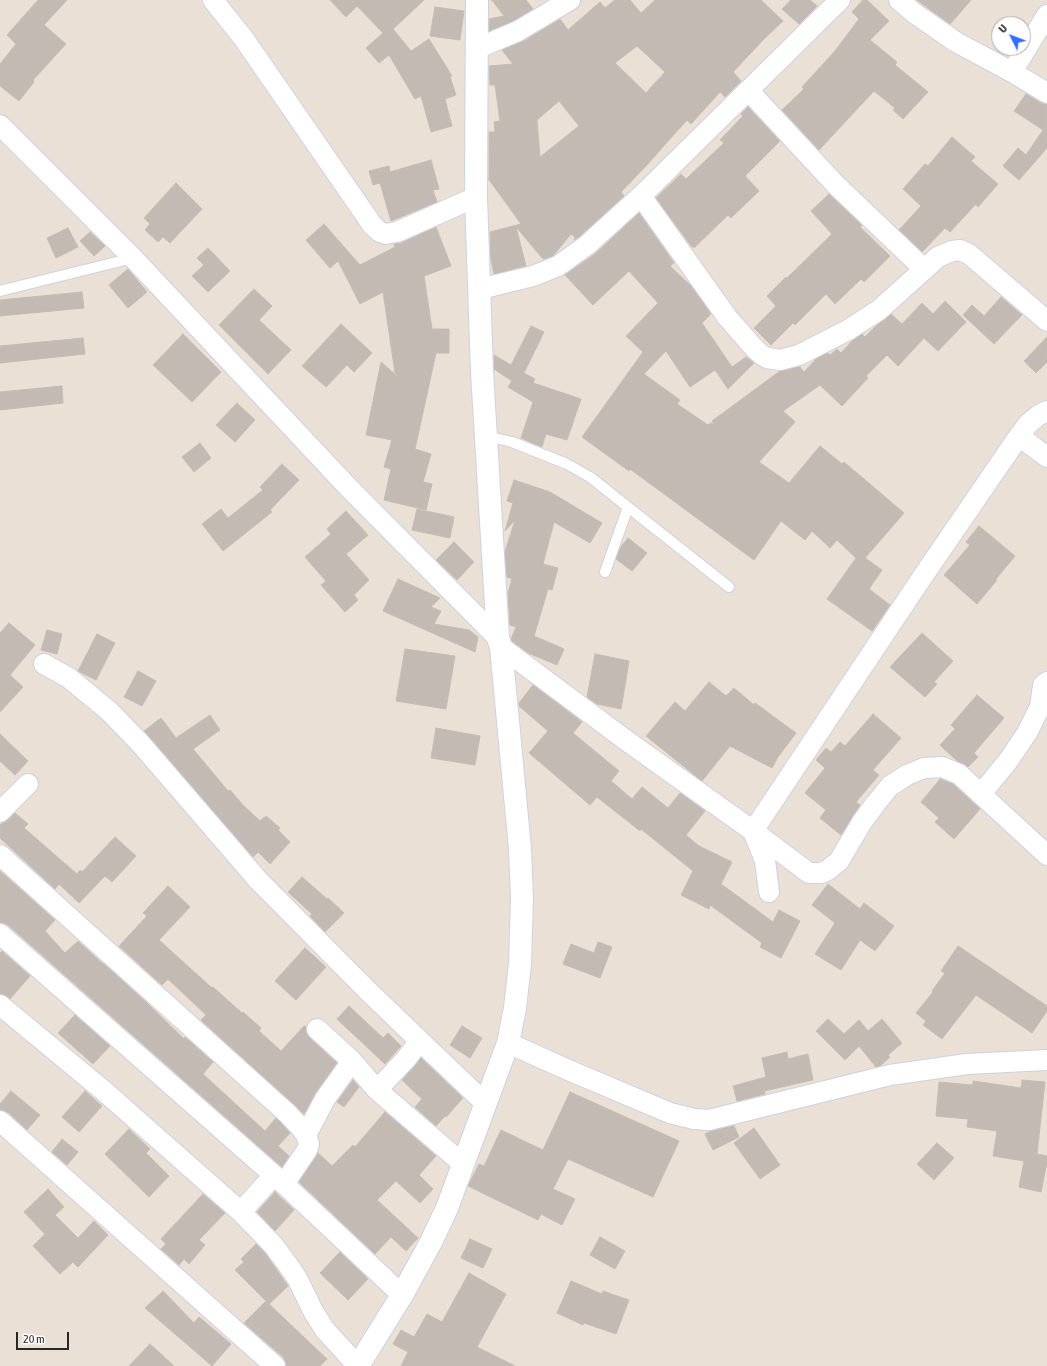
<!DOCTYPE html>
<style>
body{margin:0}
#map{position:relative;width:1047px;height:1366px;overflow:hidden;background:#ebe0d6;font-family:"Asap Condensed",sans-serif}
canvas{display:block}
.north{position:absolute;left:991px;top:16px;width:40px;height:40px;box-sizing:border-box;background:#fff;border:1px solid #a9a9a9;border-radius:50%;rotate:312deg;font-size:11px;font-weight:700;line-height:16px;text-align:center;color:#272727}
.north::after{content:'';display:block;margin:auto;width:14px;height:18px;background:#2f6eff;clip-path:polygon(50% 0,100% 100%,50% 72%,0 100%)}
.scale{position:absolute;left:16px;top:1332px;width:53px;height:18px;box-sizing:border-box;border:2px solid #272727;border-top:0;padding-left:5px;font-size:12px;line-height:14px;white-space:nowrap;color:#272727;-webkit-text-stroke:3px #fff;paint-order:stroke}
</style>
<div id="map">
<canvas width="1047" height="1366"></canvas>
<div class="north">U</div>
<div class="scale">20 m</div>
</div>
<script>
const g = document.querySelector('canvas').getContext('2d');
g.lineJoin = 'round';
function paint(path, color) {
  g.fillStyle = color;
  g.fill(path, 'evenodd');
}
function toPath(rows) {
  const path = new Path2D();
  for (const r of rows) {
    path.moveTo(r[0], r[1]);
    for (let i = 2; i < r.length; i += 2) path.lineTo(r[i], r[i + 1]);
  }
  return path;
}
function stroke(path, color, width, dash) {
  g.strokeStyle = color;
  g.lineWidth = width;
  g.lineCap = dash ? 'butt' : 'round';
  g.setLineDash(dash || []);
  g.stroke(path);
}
const building = toPath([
 [38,0,67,0,44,25,66,44,33,80,34,82,19,101,0,86,0,64,16,44,7,35,38,0],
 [330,0,424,0,393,29,411,51,429,39,452,76,450,77,456,95,445,99,452,126,431,132,421,96,415,99,389,55,379,63,366,48,383,33,357,6,346,17,330,0],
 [492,0,526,0,533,9,513,21,489,31,489,19,504,16,492,0],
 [615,0,630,0,641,13,655,0,761,0,783,21,764,39,733,72,741,81,725,97,720,92,691,124,687,120,646,166,621,192,624,196,580,236,574,240,575,237,571,234,553,256,543,259,516,227,526,266,494,274,491,260,490,232,521,224,490,181,489,181,489,132,495,132,494,122,500,121,495,85,490,85,489,66,513,64,502,50,524,41,560,19,568,30,600,2,605,8,615,0],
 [637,46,665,72,646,93,615,63,637,46],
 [559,101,579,126,540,157,537,120,559,101],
 [791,0,810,0,817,6,799,24,782,9,791,0],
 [863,0,867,0,889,21,870,40,897,62,895,65,928,92,903,119,893,110,895,108,874,91,819,150,782,110,804,89,802,87,835,51,859,19,852,12,863,0],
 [917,0,971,0,950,24,917,0],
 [435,7,464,11,460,40,430,36,435,7],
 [1026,94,1041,103,1047,104,1047,148,1019,180,1003,166,1018,148,1026,155,1043,130,1014,111,1026,94],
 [748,107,780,141,745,176,759,191,731,218,728,215,694,248,693,246,692,247,656,198,681,174,686,179,724,143,720,140,743,116,741,114,748,107],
 [952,137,975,157,971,161,998,184,978,207,976,204,950,232,945,228,922,252,899,230,921,206,903,189,925,164,928,166,952,137],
 [431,160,439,189,433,190,437,202,391,221,380,183,373,185,369,171,389,166,390,172,431,160],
 [176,183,202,209,170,243,163,237,158,242,145,230,150,224,144,218,176,183],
 [829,194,862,225,860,227,890,256,864,282,861,279,835,304,826,294,795,325,793,323,771,345,754,328,776,306,767,296,786,277,787,278,832,234,811,211,829,194],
 [639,213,674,263,670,266,691,286,711,314,702,323,732,367,746,357,754,363,728,389,715,370,690,387,666,351,644,374,680,400,677,404,708,425,711,423,715,425,712,421,780,371,800,367,804,372,816,359,828,353,830,355,837,349,841,353,853,340,862,334,865,337,875,327,891,314,902,324,922,303,933,314,945,301,966,322,938,351,924,338,898,366,887,355,866,376,868,378,842,406,820,385,783,411,795,422,759,462,789,483,820,446,842,464,844,462,904,513,865,558,882,570,869,589,890,605,872,631,827,599,856,558,837,540,830,548,812,531,805,540,781,521,754,560,630,469,629,471,582,437,643,352,626,336,658,303,629,271,593,305,565,275,595,254,639,213],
 [324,224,360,265,395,247,394,244,401,243,436,227,451,266,424,276,432,329,449,329,449,353,436,353,415,449,431,454,423,482,432,484,426,510,384,500,391,469,384,467,392,440,366,435,381,362,398,377,395,373,383,292,360,304,338,261,330,268,306,240,324,224],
 [68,228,78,247,56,258,47,238,68,228],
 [90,232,105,246,94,256,80,241,90,232],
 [208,248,230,271,208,292,192,276,204,265,197,258,208,248],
 [128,269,147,292,128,308,109,285,128,269],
 [254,289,272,306,259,320,291,350,268,374,219,325,254,289],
 [82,292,84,308,0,316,0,300,82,292],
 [1001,297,1022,315,994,344,963,315,972,305,984,316,1001,297],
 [341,324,372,353,354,372,347,365,326,387,302,366,341,324],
 [531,326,544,332,524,373,535,379,533,383,581,399,567,440,546,434,542,447,521,438,533,402,508,387,512,381,494,369,494,355,511,365,531,326],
 [183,334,221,372,192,402,153,365,183,334],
 [1047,337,1047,362,1036,373,1024,361,1047,337],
 [83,338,85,354,0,363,0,346,83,338],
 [62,386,63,403,0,410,0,392,62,386],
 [237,403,255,420,235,442,216,425,237,403],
 [200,443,211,458,194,472,182,457,200,443],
 [282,464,299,480,270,510,272,512,223,551,202,524,221,509,228,518,263,490,260,487,282,464],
 [514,480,550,492,602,523,590,543,554,522,543,564,558,568,552,590,548,589,534,636,564,649,557,665,528,653,512,641,511,639,516,627,510,625,508,593,512,579,507,577,505,552,515,520,505,531,513,503,507,501,514,480],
 [417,509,454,517,450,538,412,530,417,509],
 [346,511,368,535,346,554,369,580,354,595,358,600,345,612,321,585,326,581,305,557,331,534,327,529,346,511],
 [979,526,1015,556,996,579,997,580,977,604,944,575,970,545,966,542,979,526],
 [628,538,647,553,632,571,616,559,620,548,628,538],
 [454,542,474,562,457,580,436,560,454,542],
 [398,579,440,598,431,607,441,611,434,624,469,630,478,637,475,652,383,611,398,579],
 [9,623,35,645,10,675,23,687,0,712,0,633,9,623],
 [47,630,62,634,57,654,41,650,47,630],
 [922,633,953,661,934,682,937,684,925,697,890,667,922,633],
 [97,634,115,643,96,680,78,671,97,634],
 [405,649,455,656,446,709,396,701,405,649],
 [595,654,629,661,621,709,597,704,587,697,595,654],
 [138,671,156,681,142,706,124,697,138,671],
 [709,682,726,696,734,688,754,705,755,703,796,733,778,757,772,768,730,746,702,781,646,736,675,702,685,711,709,682],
 [533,685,582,722,573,733,619,771,611,781,632,799,642,787,668,808,680,793,705,811,686,835,699,846,732,862,721,884,773,922,779,910,800,921,781,958,760,947,762,943,710,905,709,909,681,895,693,871,641,829,640,831,597,797,590,805,529,753,548,731,519,706,519,703,533,685],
 [977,695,1004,718,974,753,978,757,968,767,956,760,940,745,955,729,951,725,977,695],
 [873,714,901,738,873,770,879,775,856,802,860,805,841,835,820,818,826,810,805,793,825,768,816,760,826,748,831,752,840,742,845,746,873,714],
 [210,715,220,730,193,749,228,791,230,790,243,805,260,821,266,816,280,828,278,830,290,842,270,864,258,852,253,857,144,731,161,718,176,738,210,715],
 [436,728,480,736,475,765,431,758,436,728],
 [0,734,28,761,15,775,0,761,0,734],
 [940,779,953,784,980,809,954,839,935,822,939,818,921,802,940,779],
 [15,813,28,824,24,828,77,874,80,870,82,872,115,837,136,856,112,882,105,876,79,903,59,884,55,889,0,838,0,825,8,820,15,813],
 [0,871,55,920,45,931,65,953,78,941,103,964,103,963,147,1003,184,1039,185,1037,213,1062,203,1074,265,1131,276,1118,280,1122,290,1133,278,1146,289,1156,282,1167,8,925,0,922,0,871],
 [302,877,327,899,328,898,344,913,325,932,310,916,312,914,288,892,302,877],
 [828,884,860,909,864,903,894,926,875,951,860,940,841,970,815,954,835,923,812,905,828,884],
 [168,886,190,907,159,940,212,988,213,987,242,1013,243,1012,261,1028,259,1031,281,1051,304,1026,306,1027,306,1033,309,1037,337,1063,316,1092,304,1114,201,1020,206,1015,168,979,162,985,119,946,147,916,143,913,168,886],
 [598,942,612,947,600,978,563,964,571,944,594,953,598,942],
 [958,946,1047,1006,1047,1011,1032,1033,976,995,942,1039,923,1025,926,1021,916,1013,933,992,932,991,945,973,941,971,958,946],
 [305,948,326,967,296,1000,275,981,305,948],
 [2,951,30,976,10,999,7,996,0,994,0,953,2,951],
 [349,1006,383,1038,388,1033,401,1046,385,1064,337,1019,349,1006],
 [75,1015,110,1046,93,1064,58,1033,75,1015],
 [828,1019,844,1034,859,1020,868,1031,882,1019,902,1043,888,1055,890,1057,880,1066,876,1067,859,1046,845,1060,816,1031,828,1019],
 [462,1026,482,1038,470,1058,450,1045,462,1026],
 [787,1052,788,1059,808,1054,813,1080,764,1091,765,1094,737,1101,733,1086,766,1077,762,1058,787,1052],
 [421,1058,463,1098,446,1117,445,1116,436,1126,415,1107,422,1099,402,1080,421,1058],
 [353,1080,359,1087,344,1107,337,1102,353,1080],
 [1022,1080,1045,1082,1037,1154,1047,1156,1047,1162,1041,1192,1019,1187,1024,1161,993,1156,997,1131,967,1127,968,1119,936,1116,939,1082,973,1085,973,1081,1021,1088,1022,1080],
 [11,1091,40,1115,27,1130,8,1112,0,1110,0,1104,11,1091],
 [85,1091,102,1106,79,1132,62,1117,85,1091],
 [570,1092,679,1141,653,1197,568,1159,553,1189,575,1199,562,1225,541,1214,538,1220,468,1186,479,1164,484,1166,501,1130,543,1150,570,1092],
 [385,1112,436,1156,419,1175,433,1189,420,1203,396,1181,377,1200,418,1238,406,1251,391,1237,375,1254,299,1182,318,1153,332,1166,353,1145,355,1147,385,1112],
 [734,1126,739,1137,713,1150,705,1134,711,1131,734,1126],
 [754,1128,780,1165,760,1179,734,1143,754,1128],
 [129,1129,150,1149,146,1153,169,1176,149,1197,105,1154,129,1129],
 [62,1139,78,1152,67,1165,52,1152,62,1139],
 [937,1143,954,1158,934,1180,917,1164,937,1143],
 [48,1189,64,1207,55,1215,78,1238,94,1221,108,1235,78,1267,73,1262,60,1274,33,1246,45,1234,24,1212,48,1189],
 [275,1192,294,1210,275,1231,257,1212,275,1192],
 [203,1194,225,1213,199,1240,205,1245,189,1264,184,1259,179,1265,161,1249,166,1244,161,1239,203,1194],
 [600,1237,625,1251,615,1269,590,1255,600,1237],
 [470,1239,492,1249,483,1268,461,1258,470,1239],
 [256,1244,265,1253,288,1286,269,1304,327,1359,320,1366,286,1366,286,1362,283,1357,244,1323,266,1301,235,1270,244,1262,241,1259,256,1244],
 [340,1252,368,1279,348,1300,320,1273,340,1252],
 [469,1273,506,1294,477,1347,515,1366,401,1366,408,1352,393,1344,401,1330,414,1337,427,1314,442,1322,469,1273],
 [571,1281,602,1294,603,1291,629,1300,616,1334,584,1323,583,1325,557,1313,571,1281],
 [163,1291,194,1323,199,1317,231,1344,212,1366,145,1308,163,1291],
 [150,1344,174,1366,129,1366,150,1344]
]);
const service = toPath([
 [0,291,133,258],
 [486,436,512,442,567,464,590,477,729,587],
 [605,572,628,507]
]);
const minor = toPath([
 [213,0,244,39,373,226,380,232,386,234,397,232,476,197],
 [899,0,914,13,956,42,1012,72,1047,93],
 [476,49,518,31,570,0],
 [1012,72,1047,15],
 [749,91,835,184,924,269],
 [0,125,133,258,348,487,498,638],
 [641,196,727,317,755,349,762,355,767,358,780,360,799,355,848,330,879,310,938,257,952,251,960,250,969,254,1047,321],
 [480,289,533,276,558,266,587,245,641,196,840,0],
 [1019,436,1047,457],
 [501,647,627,741,753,831,809,873,821,873,828,870,839,861,862,822,876,803,890,786,907,775,924,768,942,767,959,774,1047,855],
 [44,664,69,678,109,711,140,743,258,880,367,990,420,1041,406,1059,377,1090,463,1164],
 [981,794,1008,761,1027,733,1040,707,1043,685,1047,682],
 [0,812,28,784],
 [0,855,288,1114,301,1128,306,1135,309,1144,307,1150,284,1184],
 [769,892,765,861,753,831,921,579,1019,436,1028,424,1039,415,1047,411],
 [0,934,284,1184,402,1295],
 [0,1005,104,1091,241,1212,274,1246,288,1265,297,1278,313,1311,325,1330,358,1366],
 [317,1029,352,1061,377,1090],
 [420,1041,486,1104],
 [508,1043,566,1069,670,1113,694,1119,709,1120,890,1075,967,1064,1047,1060],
 [0,1121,275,1366],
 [306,1135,325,1099,352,1061],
 [241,1212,274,1175]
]);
const tertiary = toPath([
 [358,1366,402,1295,431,1242,447,1208,508,1043,515,1008,520,964,522,898,520,849,501,647,498,638,482,372,476,197,477,0]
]);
paint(building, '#c2bab3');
stroke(building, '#c6bcb0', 1);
stroke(service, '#cbd2e2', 12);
stroke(minor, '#cbd2e2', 22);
stroke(tertiary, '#cbd2e2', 24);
stroke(service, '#fff', 10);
stroke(minor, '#fff', 20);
stroke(tertiary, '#fff', 22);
</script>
